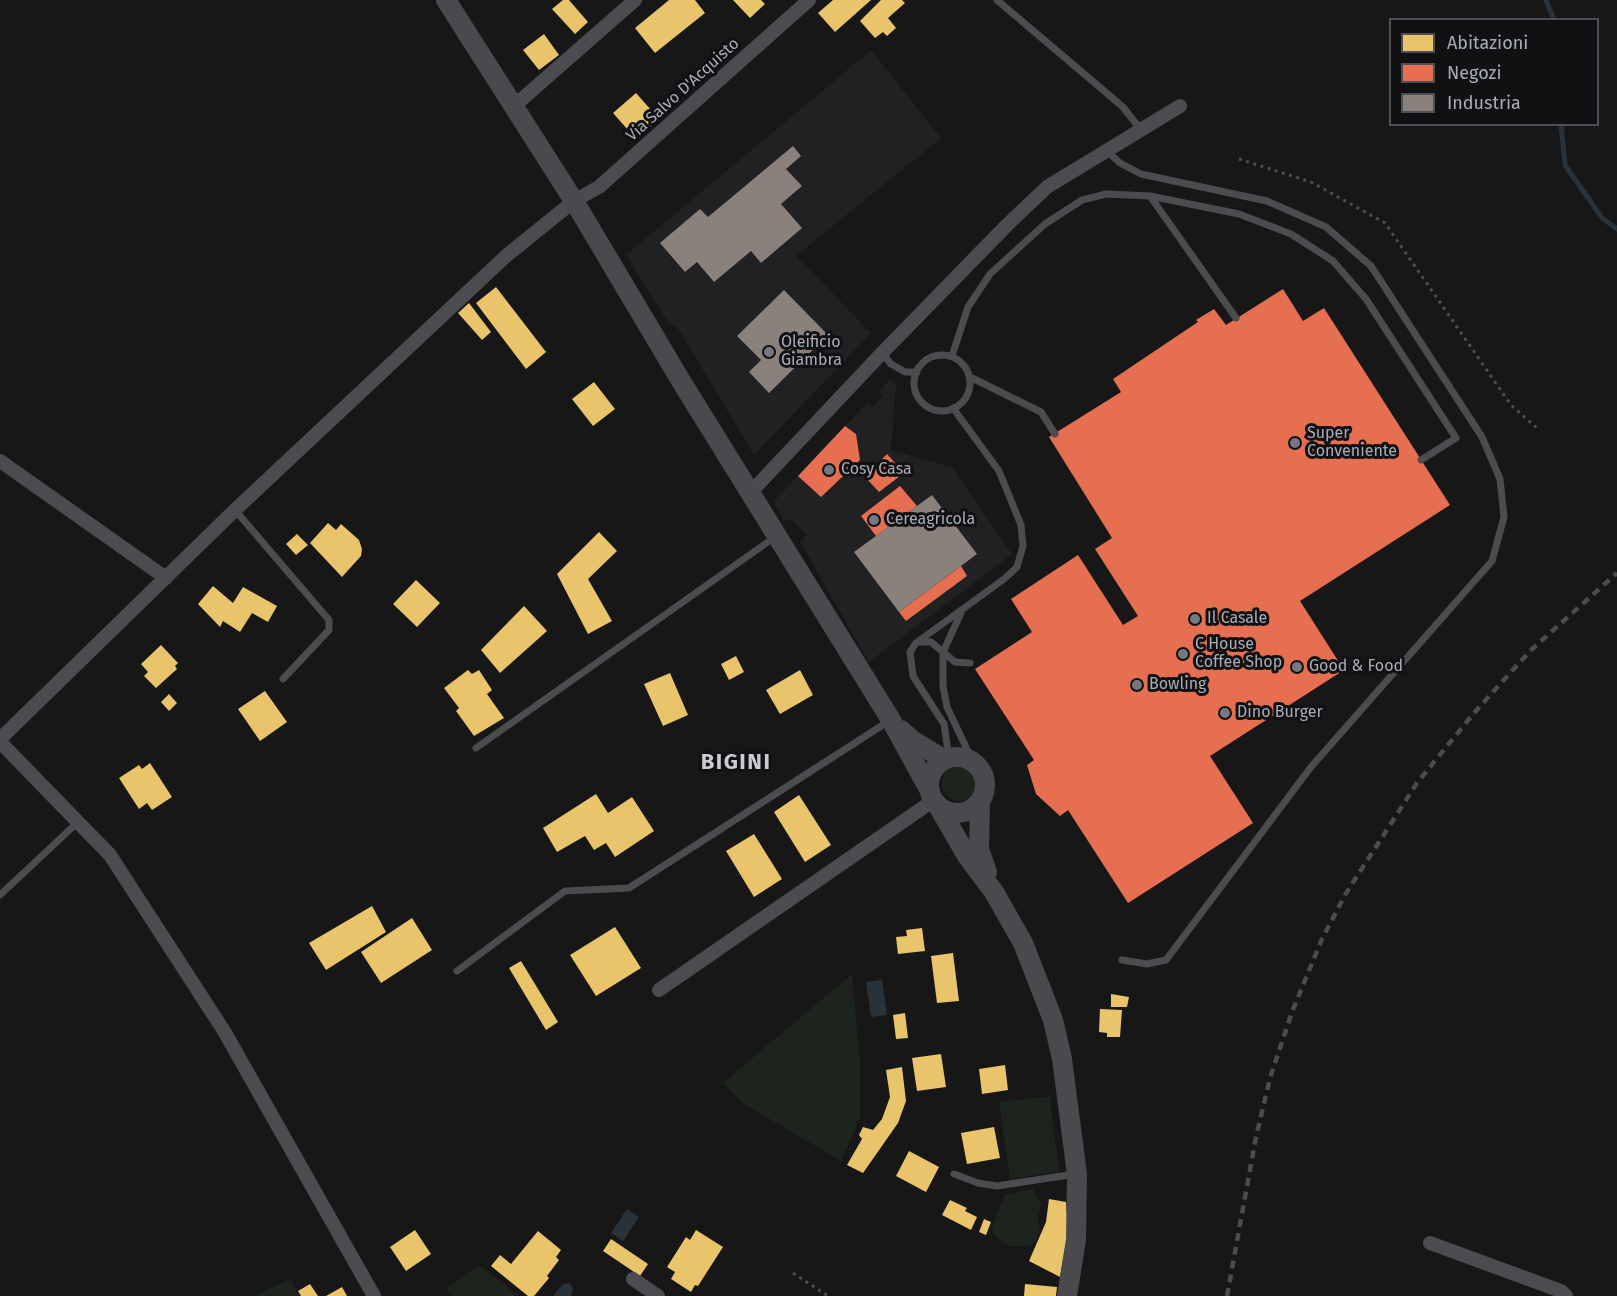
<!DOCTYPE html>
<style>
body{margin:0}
#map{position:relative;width:1617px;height:1296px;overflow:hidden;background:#171717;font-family:"Fira Sans",sans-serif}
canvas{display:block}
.legend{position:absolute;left:1389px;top:18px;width:210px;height:108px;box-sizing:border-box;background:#111113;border:2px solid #4d4f55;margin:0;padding:8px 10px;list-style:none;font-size:18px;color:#a8adb8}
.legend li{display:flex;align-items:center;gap:12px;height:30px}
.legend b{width:30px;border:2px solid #4d4f55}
</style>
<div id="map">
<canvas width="1617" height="1296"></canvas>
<ul class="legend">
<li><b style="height:16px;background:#e9c46a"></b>Abitazioni</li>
<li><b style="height:16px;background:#e76f51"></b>Negozi</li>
<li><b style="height:16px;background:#8a817c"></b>Industria</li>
</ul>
</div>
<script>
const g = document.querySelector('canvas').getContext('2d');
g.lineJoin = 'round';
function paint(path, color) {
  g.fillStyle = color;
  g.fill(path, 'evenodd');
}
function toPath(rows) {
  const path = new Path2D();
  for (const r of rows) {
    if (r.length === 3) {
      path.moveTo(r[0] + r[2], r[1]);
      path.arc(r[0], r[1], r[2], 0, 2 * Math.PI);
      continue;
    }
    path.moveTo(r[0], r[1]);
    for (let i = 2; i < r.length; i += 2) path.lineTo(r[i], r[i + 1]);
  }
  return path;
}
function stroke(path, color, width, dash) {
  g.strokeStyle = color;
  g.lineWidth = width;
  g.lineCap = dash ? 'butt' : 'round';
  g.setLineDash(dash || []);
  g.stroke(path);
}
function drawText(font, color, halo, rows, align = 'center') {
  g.font = font + ' "Fira Sans",sans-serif';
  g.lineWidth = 6;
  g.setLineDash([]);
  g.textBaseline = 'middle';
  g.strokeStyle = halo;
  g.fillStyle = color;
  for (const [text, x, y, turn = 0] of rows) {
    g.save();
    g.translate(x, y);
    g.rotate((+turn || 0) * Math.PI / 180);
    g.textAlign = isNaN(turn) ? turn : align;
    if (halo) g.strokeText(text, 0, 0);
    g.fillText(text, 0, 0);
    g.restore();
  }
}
const built = toPath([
 [871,50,941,138,796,256,871,333,754,455,677,327,669,324,626,255],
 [890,379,896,384,891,450,952,467,1012,554,869,662,800,542,807,535,792,520,783,520,774,501,867,403,872,407,883,395,879,391]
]);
const green = toPath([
 [959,784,17],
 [852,974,860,1064,860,1117,841,1161,744,1104,723,1083],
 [1050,1096,1059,1172,1010,1179,999,1102],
 [1033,1189,1041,1204,1038,1215,1040,1232,1034,1243,1029,1246,1008,1246,993,1233,992,1228,1005,1194],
 [479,1265,519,1296,453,1296,446,1289],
 [291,1279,299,1296,254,1296]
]);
const water = toPath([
 [882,980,887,1015,871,1017,866,982],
 [627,1209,639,1217,623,1241,611,1233],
 [569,1283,573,1287,571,1296,553,1296,563,1284]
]);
const homes = toPath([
 [563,0,569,0,588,22,575,34,552,9],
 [669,0,695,0,705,13,655,53,635,28],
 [733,0,761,0,765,4,750,18],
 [833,0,871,0,835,32,818,13],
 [881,0,902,0,905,3,888,18,896,28,887,36,883,32,875,38,860,21],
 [544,34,559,55,539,70,523,50],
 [636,93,659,119,636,139,613,113],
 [496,287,546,352,526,369,476,303],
 [469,303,491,332,482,340,458,313],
 [594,382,615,409,593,426,572,399],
 [328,523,336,530,341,524,359,540,362,549,361,556,342,577,310,543],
 [599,532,617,551,588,579,612,621,588,634,557,574],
 [297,534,308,545,296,555,286,544],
 [416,580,440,603,417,627,393,604],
 [213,586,233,603,243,587,277,606,268,622,252,613,240,632,223,621,220,627,198,604],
 [524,606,547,631,500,673,481,650],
 [161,645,178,663,175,666,177,669,156,688,144,676,148,672,141,664],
 [736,656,744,672,729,680,721,664],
 [468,670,472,674,479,670,492,690,487,694,504,718,474,736,456,711,459,708,444,688],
 [800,670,813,695,780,714,766,690],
 [670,673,688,715,663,726,644,684],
 [265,691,287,722,260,741,238,709],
 [169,694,177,703,169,711,161,702],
 [150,763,172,797,152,810,147,803,139,809,119,778,139,765,142,769],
 [596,794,608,813,632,797,654,831,615,857,606,843,594,850,585,836,557,852,543,828],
 [799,795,831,845,805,862,774,812],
 [754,834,782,879,754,897,726,851],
 [372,906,386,932,326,970,309,943],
 [412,918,432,950,381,983,361,952],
 [615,927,641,968,596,996,570,955],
 [922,928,925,951,898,954,896,937,907,936,906,930],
 [953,953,959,1001,937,1003,931,956],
 [521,961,558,1022,546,1030,509,968],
 [1111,994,1129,997,1127,1007,1111,1007],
 [1100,1009,1122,1010,1120,1037,1107,1037,1107,1033,1099,1032],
 [905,1013,908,1038,896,1039,893,1015],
 [941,1054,946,1087,917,1091,912,1058],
 [1005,1065,1008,1090,982,1094,979,1069],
 [902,1067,906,1101,898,1123,863,1173,847,1165,862,1139,859,1135,863,1127,873,1130,882,1119,890,1097,886,1070],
 [994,1127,1000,1158,967,1164,961,1133],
 [909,1151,939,1167,926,1192,896,1176],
 [1049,1199,1066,1202,1068,1231,1060,1277,1029,1261,1046,1222],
 [950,1200,967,1208,965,1211,977,1217,971,1230,942,1215],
 [984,1219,991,1222,986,1235,979,1232],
 [415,1230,431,1254,406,1271,390,1247],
 [696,1230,723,1247,698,1286,695,1285,691,1292,671,1279,675,1272,667,1267,686,1237,690,1240],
 [538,1231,561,1250,556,1257,559,1260,547,1276,549,1278,534,1296,528,1296,491,1266,500,1255,511,1264],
 [611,1239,648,1264,640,1276,603,1251],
 [310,1284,318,1296,301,1296,298,1291],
 [1025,1284,1057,1287,1056,1296,1024,1296],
 [342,1287,347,1296,326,1296]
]);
const shops = toPath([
 [1283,289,1303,321,1324,308,1450,505,1300,601,1344,670,1210,756,1253,823,1128,903,1068,810,1060,816,1036,794,1027,765,1034,760,975,669,1032,632,1011,599,1078,555,1123,625,1138,616,1095,549,1112,538,1049,437,1121,392,1113,379,1198,322,1196,320,1214,309,1226,325],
 [845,426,856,434,860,460,821,497,798,476],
 [887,454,904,473,879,492,865,477],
 [900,486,917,506,876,536,861,516],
 [961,566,967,576,906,621,899,612]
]);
const industry = toPath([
 [793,146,801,156,786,169,802,186,781,204,802,228,761,263,751,251,714,282,697,262,685,272,660,243,700,209,708,217],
 [784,290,828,335,769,393,749,372,761,360,737,336],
 [932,495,977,554,899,612,854,552]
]);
const stream = toPath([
 [1546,0,1554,20],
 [1561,124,1565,165,1602,218,1617,229]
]);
const path = toPath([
 [1239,159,1311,182,1385,223,1511,405,1537,428],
 [793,1273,828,1296]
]);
const service = toPath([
 [997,0,1123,107,1141,130],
 [1107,151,1120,163,1141,174,1267,201,1326,227,1371,266,1482,437,1500,479,1504,517,1492,561,1311,767,1166,960,1147,964,1122,960],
 [1150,196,1239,214,1291,234,1333,261,1366,299,1456,438,1421,460],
 [882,353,891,364,905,372,917,372],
 [942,383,28],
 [952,356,968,307,990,274,1045,224,1082,200,1106,194,1150,196,1236,318],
 [970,377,1041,412,1055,434],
 [235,510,329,620,329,630,283,679],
 [961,613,943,652,943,686,947,707,973,762],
 [920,642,931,642,955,662,970,663],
 [476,748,775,537],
 [949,758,944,724,913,676,910,652,916,643,1004,579,1017,567,1023,546,1021,525,999,471,953,408],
 [0,895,78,822],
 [457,971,565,891,629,888,889,721],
 [954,1174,978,1183,997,1186,1075,1174]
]);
const minor = toPath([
 [513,107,635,0],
 [0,461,166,578],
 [750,493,882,353,1008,224,1047,187,1180,106],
 [0,739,235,510,506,256,574,201,599,187,809,0],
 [0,742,110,855,224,1031,374,1296],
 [659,990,934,800],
 [1430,1243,1561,1291,1566,1296],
 [633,1279,658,1296]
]);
const secondary = toPath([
 [446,0,574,201,681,381,891,720,930,791],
 [901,730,912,740,945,760],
 [957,785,28],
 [980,801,979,849,987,872],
 [937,804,967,856,994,892,1023,943,1053,1020,1062,1059,1077,1174,1076,1240,1067,1296]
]);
const rail = toPath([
 [1227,1296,1256,1137,1270,1078,1292,1012,1322,939,1345,895,1417,783,1474,713,1530,651,1617,573]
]);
const markers = [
 [769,352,6,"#757880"],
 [1295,443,6,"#757880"],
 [829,470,6,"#757880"],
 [874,520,6,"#757880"],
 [1195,619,6,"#757880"],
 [1183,654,6,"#757880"],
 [1297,667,6,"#757880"],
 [1137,685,6,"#757880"],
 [1225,713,6,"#757880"]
];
const streetNames = [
 ["Via Salvo D'Acquisto",683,90,-42]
];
const poiNames = [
 ["Oleificio",781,343],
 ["Giambra",781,361],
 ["Super",1307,434],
 ["Conveniente",1307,452],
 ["Cosy Casa",841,470],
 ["Cereagricola",886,520],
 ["Il Casale",1207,619],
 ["C House",1195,645],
 ["Coffee Shop",1195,663],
 ["Good & Food",1309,667],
 ["Bowling",1149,685],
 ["Dino Burger",1237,713]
];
const districtNames = [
 ["BIGINI",736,763]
];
paint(built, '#212123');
paint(green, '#1d241e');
paint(water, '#2a3239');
paint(homes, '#e9c46a');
paint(shops, '#e76f51');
paint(industry, '#8a817c');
stroke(stream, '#2a3239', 5);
stroke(path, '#4d4e52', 3, [3, 4.5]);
stroke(service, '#4b4c50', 7);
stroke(minor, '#4b4c50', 14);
stroke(secondary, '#4a4a4e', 20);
stroke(rail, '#4b4c4f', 4.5, [8, 6]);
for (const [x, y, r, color] of markers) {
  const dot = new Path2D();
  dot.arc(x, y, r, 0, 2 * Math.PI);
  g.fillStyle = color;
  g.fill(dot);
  stroke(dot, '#111113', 2);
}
drawText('16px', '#a8adb8', '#111113', streetNames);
drawText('16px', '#a8adb8', '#111113', poiNames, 'left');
g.letterSpacing = '1.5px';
drawText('bold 22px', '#c9ccd4', '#111113', districtNames);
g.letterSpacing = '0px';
</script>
